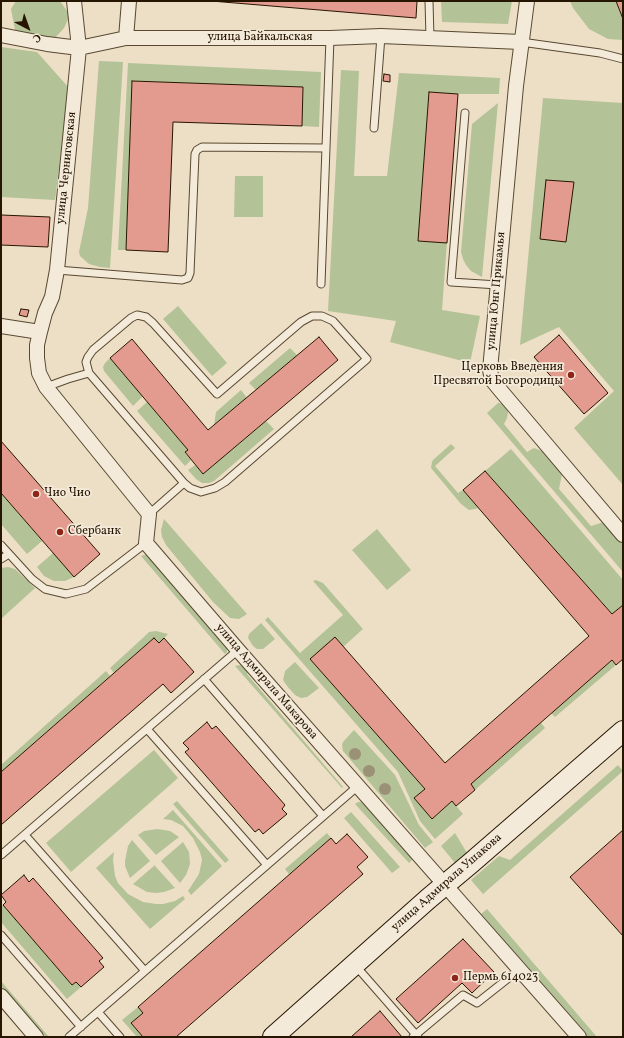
<!DOCTYPE html>
<meta charset="utf-8">
<style>
body{margin:0}
#map{position:relative;width:624px;height:1038px;overflow:hidden;background:#ecdfc5;font-family:Vollkorn,serif}
canvas{display:block}
.frame{position:absolute;inset:0;border:2px solid #261500;pointer-events:none}
.north{position:absolute;left:8px;top:8px;width:40px;height:40px;-webkit-text-stroke:3px #f3ead9;paint-order:stroke;rotate:139deg;font-size:11px;font-weight:700;line-height:16px;text-align:center;color:#261500}
.north::after{content:'';display:block;margin:auto;width:14px;height:18px;background:#261500;clip-path:polygon(50% 0,100% 100%,50% 72%,0 100%)}
</style>
<div id="map">
<canvas width="624" height="1038"></canvas>
<div class="frame"></div>
<div class="north">С</div>
</div>
<script>
const g = document.querySelector('canvas').getContext('2d');
g.lineJoin = 'round';
function paint(path, color) {
  g.fillStyle = color;
  g.fill(path, 'evenodd');
}
function toPath(rows) {
  const path = new Path2D();
  for (const r of rows) {
    path.moveTo(r[0], r[1]);
    for (let i = 2; i < r.length; i += 2) path.lineTo(r[i], r[i + 1]);
  }
  return path;
}
function stroke(path, color, width, dash) {
  g.strokeStyle = color;
  g.lineWidth = width;
  g.lineCap = dash ? 'butt' : 'round';
  g.setLineDash(dash || []);
  g.stroke(path);
}
function drawText(font, color, halo, rows, align = 'center') {
  g.font = font + ' Vollkorn,serif';
  g.lineWidth = 3.5;
  g.setLineDash([]);
  g.textBaseline = 'middle';
  g.strokeStyle = halo;
  g.fillStyle = color;
  for (const [text, x, y, turn = 0] of rows) {
    g.save();
    g.translate(x, y);
    g.rotate((+turn || 0) * Math.PI / 180);
    g.textAlign = isNaN(turn) ? turn : align;
    if (halo) g.strokeText(text, 0, 0);
    g.fillText(text, 0, 0);
    g.restore();
  }
}
const green = toPath([
 [16,1,60,1,70,15,64,28,55,38,15,30,11,9],
 [441,1,512,1,508,24,442,22],
 [570,1,616,1,623,19,623,40,608,39,589,29,573,8],
 [1,47,37,52,69,88,55,200,1,197],
 [99,61,123,62,110,268,100,267,89,264,80,256,79,252,88,208],
 [128,63,321,72,319,127,302,126,303,87,132,81,126,250,118,250],
 [341,70,359,71,354,176,387,176,399,73,500,78,499,94,458,94,429,92,418,241,447,242,442,310,480,316,470,363,390,342,396,321,328,311],
 [543,98,623,103,623,485,574,428,614,391,559,327,520,345],
 [498,103,482,277,471,271,466,265,463,259,461,252,472,124],
 [235,176,263,176,263,217,234,217],
 [178,306,227,363,212,376,163,319],
 [290,348,297,355,256,390,249,383],
 [110,358,143,396,133,406,104,371,103,367,105,363],
 [241,390,247,398,214,425,216,412],
 [147,402,188,450,185,453,191,460,185,466,137,411],
 [498,403,500,403,505,406,508,412,507,418,504,424,527,452,534,448,542,451,562,474,559,489,591,526,604,522,623,544,623,572,487,413],
 [266,421,274,429,214,481,209,483,202,483,196,479,188,470,195,465,203,474],
 [451,444,455,448,435,466,458,493,463,490,478,508,475,509,469,510,461,504,431,468,432,462,433,460],
 [511,449,623,580,623,605,612,614,485,471],
 [1,493,42,541,27,554,1,524],
 [164,519,247,614,239,619,230,618,213,602,166,545,162,537,161,530],
 [377,529,411,570,387,590,352,550],
 [53,553,74,577,65,581,54,581,44,576,37,567],
 [144,555,148,555,227,646,227,652,225,654,141,556],
 [8,567,15,569,35,588,1,619,1,568],
 [316,580,323,583,363,629,343,647,310,659,425,789,414,798,432,819,452,801,463,814,435,839,420,821,398,772,265,620,268,617,300,653,343,615,313,581],
 [261,623,275,639,263,649,257,649,253,646,248,638,249,634],
 [156,631,168,634,159,643,154,638,114,673,110,668,145,636,149,632],
 [612,660,616,665,555,717,551,713],
 [295,662,319,688,307,697,301,698,295,695,287,686,283,680,285,671],
 [240,665,249,669,247,674,343,787,342,788,235,666],
 [106,671,110,676,1,772,1,765],
 [541,723,545,728,475,790,471,784],
 [354,730,395,775,419,825,433,842,425,848,343,751,342,745,343,742],
 [154,750,178,778,71,872,46,843],
 [618,765,623,771,483,894,471,880,499,856,510,860],
 [177,801,229,860,225,863,173,804],
 [358,802,361,802,366,805,414,858,409,863,355,804],
 [173,810,222,866,191,895,188,891,199,874,202,860,200,852,193,838,183,826,171,820,163,819],
 [351,812,400,867,392,873,344,818],
 [157,829,170,831,179,837,156,855,138,835,144,831],
 [327,833,331,838,289,874,285,869],
 [455,833,467,853,455,863,441,846],
 [132,840,150,861,130,878,125,866,125,861,128,846],
 [183,842,189,852,190,864,186,875,180,883,161,861],
 [114,852,113,860,115,876,118,883,128,894,143,902,156,904,163,904,175,901,183,896,185,899,150,929,96,868],
 [155,865,155,866,175,888,164,892,156,893,147,892,133,884],
 [3,905,72,985,76,982,81,987,67,999,1,922,1,907],
 [487,909,597,1037,587,1037,481,914],
 [1,981,49,1037,45,1036,41,1033,1,986],
 [138,1007,143,1013,131,1023,143,1037,137,1037,122,1020]
]);
const building = toPath([
 [211,1,417,1,416,18,211,1],
 [616,1,623,1,623,19,616,1],
 [384,74,390,75,390,82,383,81,384,74],
 [132,81,303,87,302,126,173,122,168,252,126,250,132,81],
 [429,92,458,94,447,243,418,241,429,92],
 [546,180,574,182,566,242,540,239,546,180],
 [1,215,50,217,48,247,1,245,1,215],
 [21,309,29,310,27,317,19,315,21,309],
 [559,335,608,393,584,414,534,357,559,335],
 [319,337,338,360,203,474,185,452,188,450,110,358,132,339,208,430,319,337],
 [1,441,100,554,74,577,1,493,1,441],
 [485,471,612,614,623,605,623,659,616,665,612,660,471,784,475,790,456,806,452,801,432,819,414,798,425,789,310,659,335,637,445,763,589,636,463,490,485,471],
 [154,638,159,643,164,638,194,672,171,693,163,684,1,825,1,772,154,638],
 [207,722,212,729,216,726,285,805,282,809,287,814,263,834,259,829,255,832,185,752,189,749,183,743,207,722],
 [623,830,623,936,570,877,623,830],
 [347,834,368,857,357,867,363,874,176,1037,143,1037,131,1023,143,1013,138,1007,331,838,336,844,347,834],
 [24,875,29,882,33,878,103,958,99,961,104,967,81,987,76,982,72,985,3,905,6,902,1,895,24,875],
 [463,939,494,972,472,993,462,983,418,1023,396,999,463,939],
 [380,1011,402,1037,351,1037,380,1011]
]);
const lane = toPath([
 [429,1,430,38],
 [521,42,600,53,623,59],
 [465,113,451,282,498,285],
 [374,128,381,36],
 [57,270,182,280,188,278,190,273,195,154,197,150,202,147,326,148],
 [321,284,330,38],
 [89,373,86,362,88,357,93,350,131,318,137,315,146,317,153,323,217,394,301,322,312,316,322,316,333,321,367,359,225,482,215,488,201,492,190,488,184,483],
 [46,387,68,379,89,373,184,483,149,514],
 [1,545,32,579,45,589,66,594,86,589,146,543],
 [1,559,9,554],
 [204,679,323,816],
 [147,729,267,865],
 [25,835,145,971],
 [1,855,238,650],
 [1,935,81,1027],
 [355,965,418,1037],
 [98,1012,120,1037],
 [69,1037,358,786],
 [413,1037,463,995,477,1003,520,969]
]);
const street = toPath([
 [527,1,516,86,490,370,492,380,501,391,623,535],
 [1,35,47,44,79,48,126,38,330,38,381,36,521,42],
 [126,38,129,1],
 [1,326,40,332,37,345,37,358,39,373,46,387,149,514,146,543,238,650,579,1037],
 [40,332,45,313,52,297,57,270,79,48,74,1],
 [1,996,36,1037]
]);
const secondary = toPath([
 [273,1037,428,899,471,863,623,731]
]);
const trees = [
 [355,754],
 [369,771],
 [385,789]
];
const markers = [
 [571,375,4,"#8f2418"],
 [36,494,4,"#8f2418"],
 [60,532,4,"#8f2418"],
 [455,978,4,"#8f2418"]
];
const streetNames = [
 ["улица Байкальская",260,38],
 ["улица Черниговская",67,168,-84],
 ["улица Юнг Прикамья",497,291,-85],
 ["улица Адмирала Макарова",266,682,49],
 ["улица Адмирала Ушакова",447,883,-41]
];
const poiNames = [
 ["Церковь Введения",563,368,"right"],
 ["Пресвятой Богородицы",563,382,"right"],
 ["Чио Чио",44,494],
 ["Сбербанк",68,532],
 ["Пермь 614023",463,978]
];
paint(green, '#b4c297');
paint(building, '#e49b8f');
stroke(building, '#261500', 1);
stroke(lane, '#584831', 9);
stroke(street, '#584831', 16);
stroke(secondary, '#261500', 22);
stroke(lane, '#f3ead9', 7);
stroke(street, '#f3ead9', 14);
stroke(secondary, '#f3ead9', 20);
g.fillStyle = '#9b9176';
for (const [x, y] of trees) {
  g.beginPath();
  g.arc(x, y, 6, 0, 2 * Math.PI);
  g.fill();
}
for (const [x, y, r, color] of markers) {
  const dot = new Path2D();
  dot.arc(x, y, r, 0, 2 * Math.PI);
  g.fillStyle = color;
  g.fill(dot);
  stroke(dot, '#f3ead9', 1.5);
}
drawText('12px', '#261500', '#f3ead9', streetNames);
drawText('12px', '#261500', '#f3ead9', poiNames, 'left');
</script>
